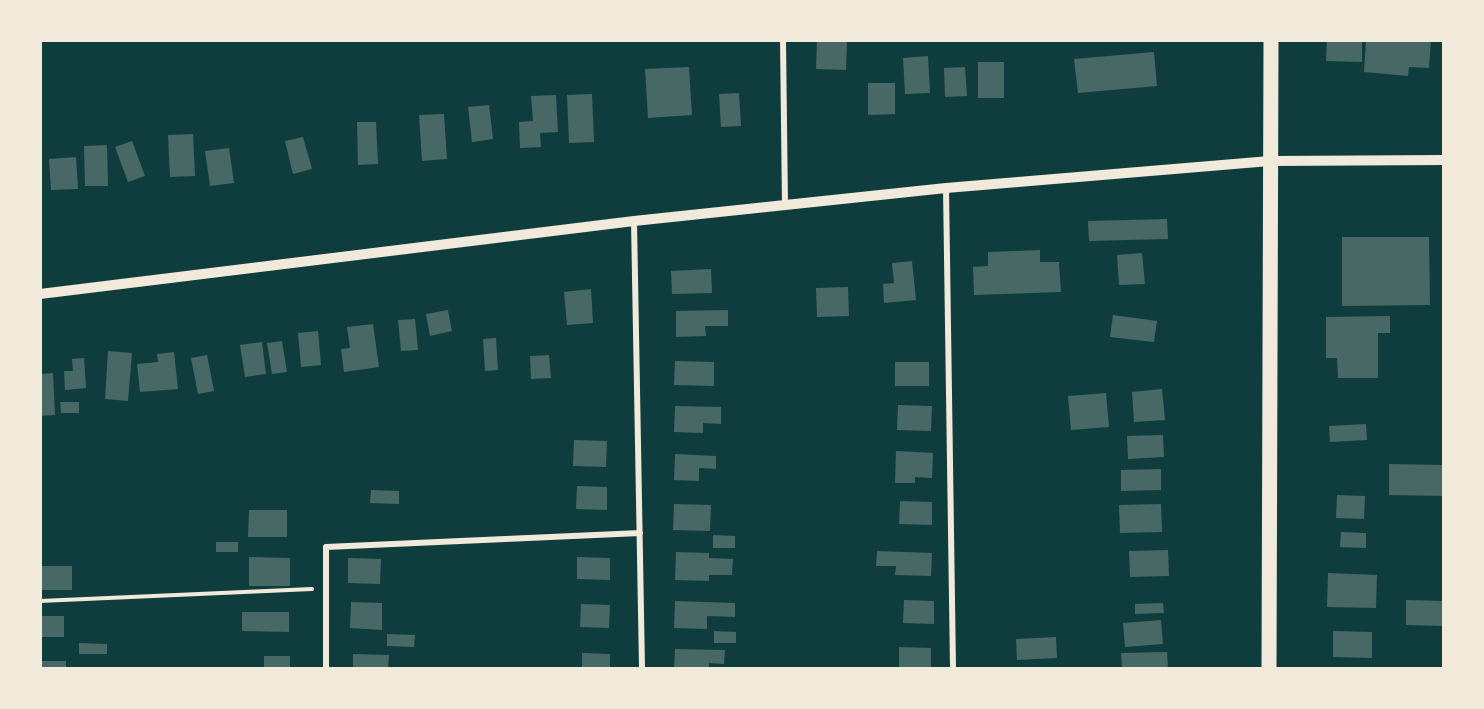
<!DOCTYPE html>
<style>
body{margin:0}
#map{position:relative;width:1484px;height:709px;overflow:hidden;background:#0f3d3e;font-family:Barlow,sans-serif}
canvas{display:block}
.frame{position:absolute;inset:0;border:42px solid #f1e9da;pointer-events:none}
</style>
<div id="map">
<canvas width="1484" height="709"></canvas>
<div class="frame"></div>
</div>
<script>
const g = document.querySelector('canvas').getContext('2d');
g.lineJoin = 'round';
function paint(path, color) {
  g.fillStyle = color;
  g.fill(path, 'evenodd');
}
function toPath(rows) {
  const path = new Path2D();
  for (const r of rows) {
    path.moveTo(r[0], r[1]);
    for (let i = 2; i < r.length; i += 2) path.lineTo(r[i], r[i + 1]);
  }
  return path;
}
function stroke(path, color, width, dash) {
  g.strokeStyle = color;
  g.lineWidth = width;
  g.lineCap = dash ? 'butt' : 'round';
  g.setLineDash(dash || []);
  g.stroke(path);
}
const building = toPath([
 [817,40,847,40,846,70,816,69],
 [1327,40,1362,40,1362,62,1326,61],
 [1366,40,1399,42,1399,40,1431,40,1429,68,1409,67,1408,76,1364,72],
 [1154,52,1157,86,1078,93,1074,59],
 [928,56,930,93,905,94,903,58],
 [978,62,1004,62,1004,98,978,98],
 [689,67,692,115,648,118,645,69],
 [965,67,967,96,945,97,944,68],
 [868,83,895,83,895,114,868,115],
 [739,93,741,126,721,127,719,94],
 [592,94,594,142,569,143,567,95],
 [556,95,558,132,540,133,541,147,520,148,519,122,533,121,531,96],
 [489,105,493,139,472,142,468,107],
 [444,114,447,159,422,161,419,115],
 [357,122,376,122,378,164,358,165],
 [193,134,195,176,170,177,168,135],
 [303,137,312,169,293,174,285,141],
 [132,141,145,176,128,182,115,147],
 [107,145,108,186,85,186,84,146],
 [229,148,234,183,210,186,205,151],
 [76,157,78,189,51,190,49,159],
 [1167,219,1168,239,1089,241,1088,221],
 [1342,237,1429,237,1430,305,1342,306],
 [1040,250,1040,262,1059,262,1061,292,974,295,973,267,988,266,988,252],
 [1142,253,1145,284,1119,285,1117,255],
 [912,261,916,300,884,303,883,284,894,283,892,263],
 [711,269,712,293,672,294,671,271],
 [848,287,849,316,817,317,816,288],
 [591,289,593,323,567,325,564,292],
 [448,310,452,331,430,336,426,314],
 [728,310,728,326,705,326,706,336,676,337,676,311],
 [1113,315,1157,321,1154,342,1110,337],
 [1390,316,1390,333,1378,333,1378,378,1338,378,1337,358,1326,358,1326,317],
 [415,319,418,350,401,351,398,320],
 [373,324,379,367,344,372,341,349,350,348,347,327],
 [318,331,321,365,301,367,298,333],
 [496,338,498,370,485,371,483,339],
 [282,341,287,372,272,374,267,343],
 [262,342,266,374,245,377,240,345],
 [108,351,132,353,128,401,105,399],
 [174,352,178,389,140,392,137,364,158,362,157,354],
 [207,355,214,391,198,394,191,358],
 [549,355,551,378,531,379,530,356],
 [84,358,86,388,65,390,64,371,73,371,72,359],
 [675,361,714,362,714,386,674,385],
 [895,362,929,362,929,386,895,386],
 [53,373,55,415,40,416,40,374],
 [1162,389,1165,420,1134,422,1132,392],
 [1106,393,1109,427,1071,430,1068,396],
 [60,402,79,402,79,413,61,413],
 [898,405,932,406,931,431,897,430],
 [675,406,721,407,721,424,703,423,703,433,674,432],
 [1366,424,1367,440,1330,442,1329,426],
 [1163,435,1164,457,1128,459,1127,436],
 [574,440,607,441,606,467,573,466],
 [896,451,933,453,932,478,915,477,915,483,895,483],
 [675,454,716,456,716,469,699,468,699,481,674,480],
 [1389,464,1444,465,1444,496,1389,495],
 [1161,469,1161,490,1121,491,1121,470],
 [577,486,607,487,607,510,576,509],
 [371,490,399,491,399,504,370,503],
 [1337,495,1365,496,1364,519,1336,518],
 [900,501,932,502,932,525,899,524],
 [674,504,711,505,710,531,673,530],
 [1161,504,1162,532,1120,533,1119,505],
 [249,510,287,510,287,537,248,537],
 [1341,532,1366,533,1366,548,1340,547],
 [713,535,735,536,735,548,713,548],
 [216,542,238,542,238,552,216,552],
 [1168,550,1169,576,1130,577,1129,551],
 [877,551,932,553,931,576,895,575,896,566,876,566],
 [676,552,709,553,709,558,733,559,732,575,709,575,709,581,675,580],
 [249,557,290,558,290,586,249,586],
 [577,557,610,558,610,580,577,579],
 [348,558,381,559,380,584,348,583],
 [40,566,72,566,72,590,40,590],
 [1328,573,1377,575,1376,608,1327,607],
 [904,600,934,601,934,624,903,623],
 [1406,600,1444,601,1444,626,1406,625],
 [675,601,735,603,735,617,707,616,707,629,674,628],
 [351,602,382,603,382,630,350,628],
 [1163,603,1164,613,1135,614,1135,604],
 [581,604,610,605,609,628,580,627],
 [242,612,289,612,289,632,242,631],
 [40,616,64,616,64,637,40,637],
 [1161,620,1163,644,1125,647,1123,623],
 [714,631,736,632,736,643,714,643],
 [1333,631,1372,632,1372,658,1333,657],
 [387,634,415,635,414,647,387,646],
 [1056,637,1057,658,1017,660,1016,639],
 [79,643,107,644,107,654,79,654],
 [899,647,931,648,931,668,899,668],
 [675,649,725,650,724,664,709,663,709,668,674,668],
 [1167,652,1168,668,1122,668,1121,653],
 [582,653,610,654,610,668,582,668],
 [353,654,389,655,388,668,353,668],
 [264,656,290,656,290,668,264,668],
 [40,661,66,661,66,668,40,668]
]);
const path = toPath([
 [40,601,312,589]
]);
const minor = toPath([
 [783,40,785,206],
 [946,188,953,668],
 [634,221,642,668],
 [326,668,326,547,640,533]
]);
const tertiary = toPath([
 [40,294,634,221,946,188,1270,161,1444,160]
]);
const primary = toPath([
 [1269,668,1271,40]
]);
paint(building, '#486865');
stroke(path, '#f1e9da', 4);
stroke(minor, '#f1e9da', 6);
stroke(tertiary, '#f1e9da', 10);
stroke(primary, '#f1e9da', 15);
</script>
